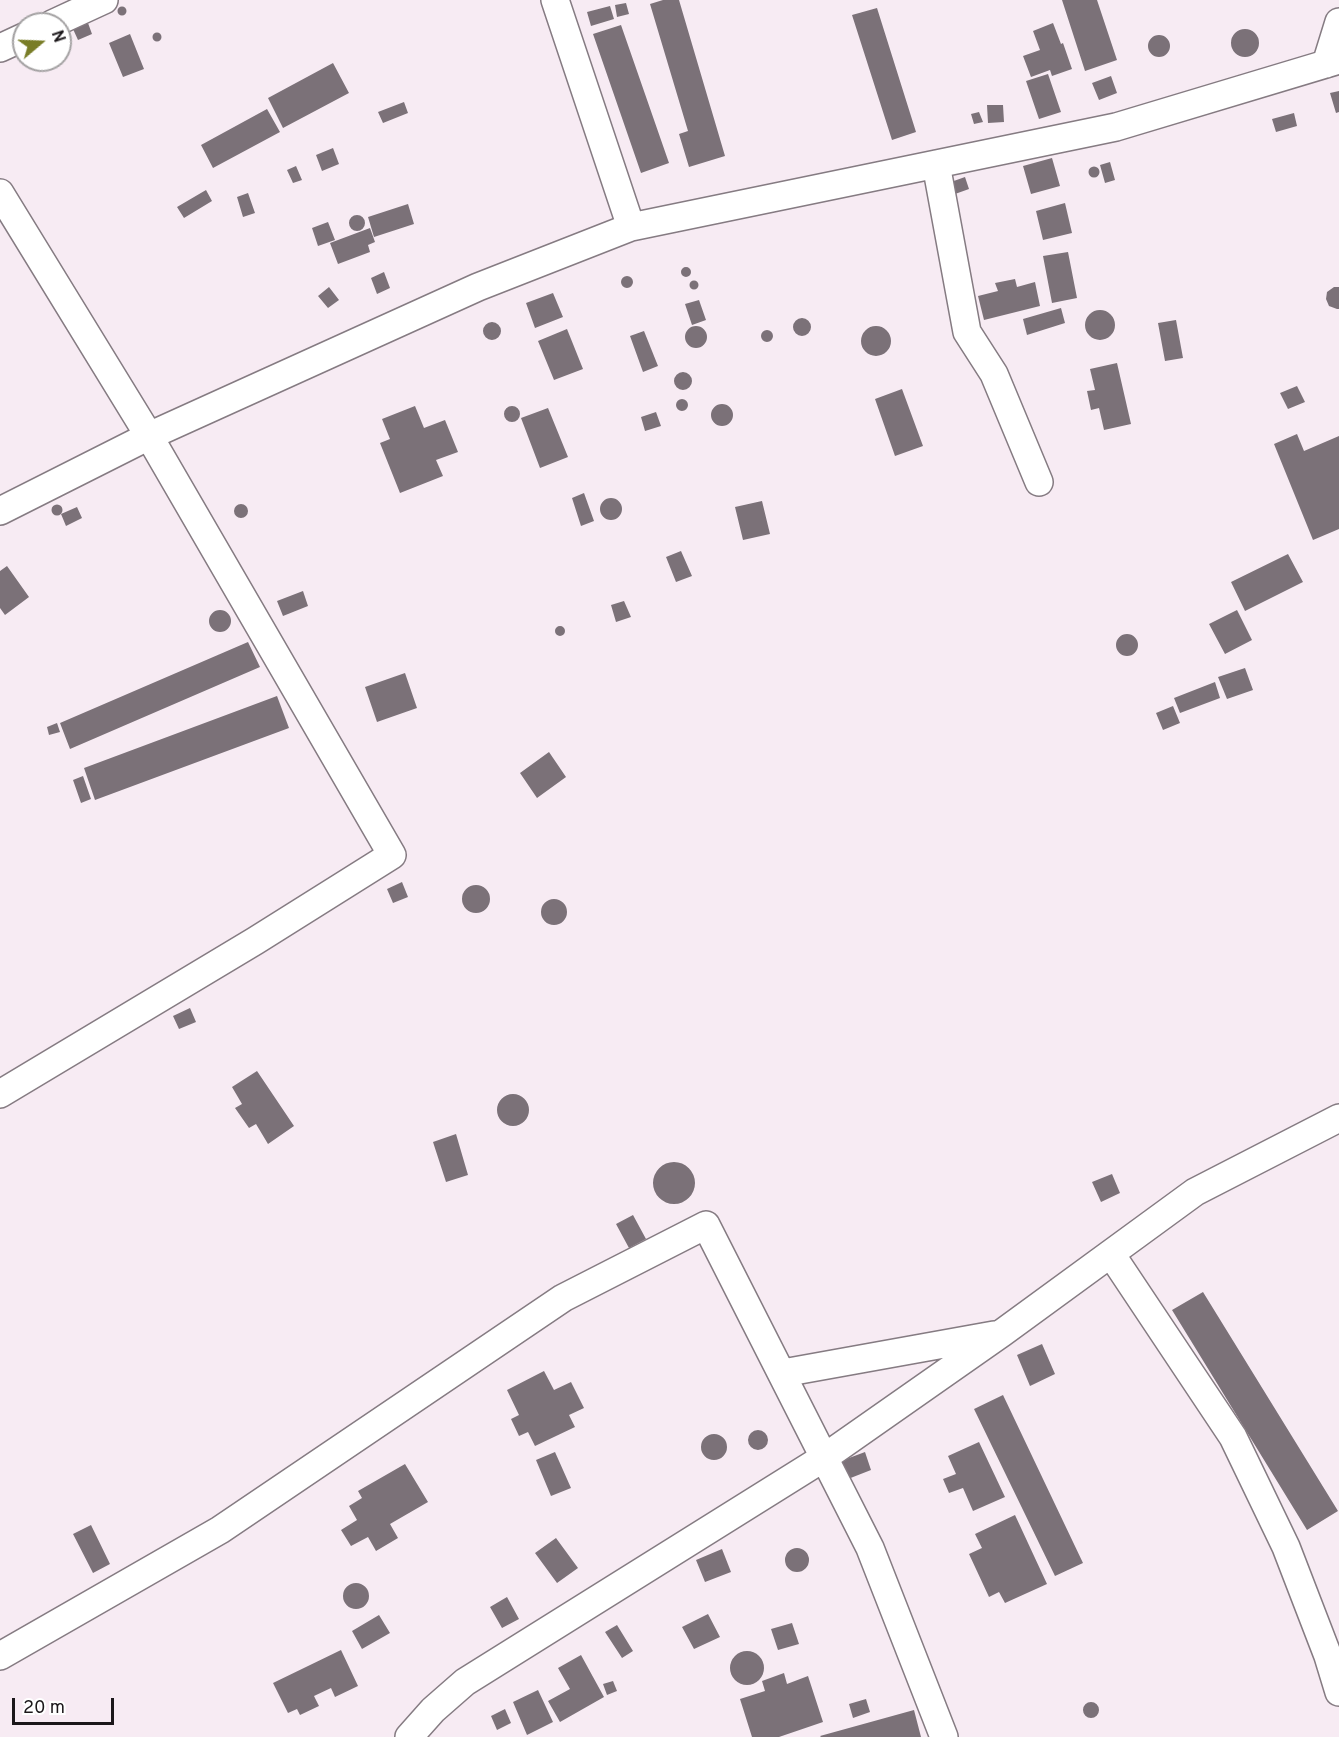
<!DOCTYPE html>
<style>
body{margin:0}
#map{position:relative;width:1339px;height:1737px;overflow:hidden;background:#f7ebf3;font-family:Overpass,sans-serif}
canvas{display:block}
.north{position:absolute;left:12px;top:12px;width:60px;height:60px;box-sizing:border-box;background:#fff;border:2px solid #a4a2a3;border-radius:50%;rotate:71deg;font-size:16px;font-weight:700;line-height:24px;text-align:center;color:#1b171a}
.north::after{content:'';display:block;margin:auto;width:21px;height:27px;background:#797d27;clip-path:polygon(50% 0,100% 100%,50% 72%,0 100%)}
.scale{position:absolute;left:12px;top:1698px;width:102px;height:27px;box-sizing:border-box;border:3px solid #1b171a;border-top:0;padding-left:8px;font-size:18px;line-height:21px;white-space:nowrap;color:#1b171a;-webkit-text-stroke:4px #fff;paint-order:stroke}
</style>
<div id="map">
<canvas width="1339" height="1737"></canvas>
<div class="north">N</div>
<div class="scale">20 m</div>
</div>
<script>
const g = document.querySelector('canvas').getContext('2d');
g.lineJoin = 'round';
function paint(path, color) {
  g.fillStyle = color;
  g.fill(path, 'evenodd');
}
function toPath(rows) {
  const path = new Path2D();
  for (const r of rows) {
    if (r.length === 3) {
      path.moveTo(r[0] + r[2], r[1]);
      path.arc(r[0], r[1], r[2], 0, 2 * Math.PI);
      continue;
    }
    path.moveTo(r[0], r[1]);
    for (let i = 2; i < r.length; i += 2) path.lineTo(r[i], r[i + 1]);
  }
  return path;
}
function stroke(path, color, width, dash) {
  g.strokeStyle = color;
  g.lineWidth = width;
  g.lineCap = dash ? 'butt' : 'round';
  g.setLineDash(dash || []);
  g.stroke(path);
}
const building = toPath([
 [663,0,679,0,725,156,689,167,679,134,688,131,650,4],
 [1062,0,1097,0,1117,60,1085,71],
 [626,3,629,14,617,17,615,5],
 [610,6,614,19,591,26,587,12],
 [122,11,4.5],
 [877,8,916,132,892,140,852,15],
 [88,23,92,34,78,40,73,29],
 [1053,23,1061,44,1063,43,1072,69,1052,76,1050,70,1031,77,1023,56,1040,50,1033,31],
 [621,25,669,163,641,173,593,34],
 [1245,43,14],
 [157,37,4.5],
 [130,34,144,69,123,77,109,43],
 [1159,46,11],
 [333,63,349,93,283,128,268,98],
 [1048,74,1061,112,1039,119,1026,81],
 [1111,76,1117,93,1099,100,1092,83],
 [1339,91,1339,112,1336,113,1330,93],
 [404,102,408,113,383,123,378,112],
 [987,105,1003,105,1004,122,988,123],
 [267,109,280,132,213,168,201,145],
 [979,112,983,122,974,124,971,114],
 [1294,113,1297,126,1276,132,1272,119],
 [333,148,339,164,322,171,316,155],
 [1052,158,1060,186,1031,194,1023,166],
 [1110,162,1115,180,1105,183,1100,165],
 [296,166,302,180,293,183,287,170],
 [1094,172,5.5],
 [965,177,969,189,955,194,951,182],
 [206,190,212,201,184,218,177,207],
 [248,193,255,213,243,217,237,197],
 [1065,203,1072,233,1043,240,1036,211],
 [408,204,414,224,374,237,368,217],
 [357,223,8],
 [328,222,335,240,318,246,312,228],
 [370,228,375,242,368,245,370,252,338,264,330,243],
 [1068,252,1077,298,1052,303,1043,256],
 [686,272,5],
 [384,272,390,288,377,294,371,278],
 [627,282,6],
 [1015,279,1017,287,1035,282,1040,306,984,320,978,296,998,291,995,283],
 [694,285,4.5],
 [329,287,339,300,328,308,318,296],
 [1334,287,1339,287,1339,309,1337,309,1329,306,1326,299,1327,292],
 [553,293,563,317,535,328,526,303],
 [699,300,706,320,692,325,685,304],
 [1061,308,1065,323,1027,335,1023,319],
 [1100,325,15],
 [802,327,9],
 [1176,320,1183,358,1165,361,1158,323],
 [492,331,9],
 [876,341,15],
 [696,337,11],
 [567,329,583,369,554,380,538,341],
 [767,336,6],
 [644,331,658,366,643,372,630,336],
 [1117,363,1131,424,1104,430,1099,408,1091,410,1087,391,1095,390,1090,369],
 [683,381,9],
 [1297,386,1305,402,1288,409,1280,393],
 [902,389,923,446,895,456,875,399],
 [682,405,6],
 [722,415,11],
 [512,414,8],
 [415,406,424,428,445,420,458,452,436,460,443,476,400,493,380,443,390,439,382,419],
 [548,408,568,457,540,468,521,418],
 [656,412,661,426,645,431,641,417],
 [1297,434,1304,451,1339,436,1339,529,1313,540,1274,444],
 [584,493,594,521,581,526,572,498],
 [611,509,11],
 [762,501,770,534,743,540,735,507],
 [241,511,7],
 [57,510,5.5],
 [77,507,82,518,66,526,61,514],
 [681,551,692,576,676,582,666,557],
 [1288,554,1303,582,1245,611,1231,582],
 [7,566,29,597,5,615,0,608,0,571],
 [303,591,308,606,283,616,277,601],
 [624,601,631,617,616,622,611,605],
 [1237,610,1252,640,1225,654,1209,624],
 [220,621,11],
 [560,631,5],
 [1127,645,11],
 [248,642,260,667,70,749,60,723],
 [1245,668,1253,690,1227,699,1218,677],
 [405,673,417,708,377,722,365,687],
 [1215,682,1220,698,1180,713,1174,698],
 [277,696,289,728,95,800,84,768],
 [1173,706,1180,723,1163,730,1156,713],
 [57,723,60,732,49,735,47,727],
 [549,752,566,777,537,798,520,773],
 [83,776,91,799,81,803,73,780],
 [402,882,408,897,393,903,387,889],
 [476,899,14],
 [554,912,13],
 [190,1008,196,1022,179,1029,173,1016],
 [257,1071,294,1126,268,1144,256,1124,249,1128,235,1108,242,1104,232,1087],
 [513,1110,16],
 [456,1134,468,1175,446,1182,433,1142],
 [674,1183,21],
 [1112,1174,1120,1193,1101,1202,1092,1182],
 [633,1215,646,1239,629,1248,616,1224],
 [1203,1292,1338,1511,1307,1530,1172,1310],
 [1042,1344,1055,1374,1030,1386,1017,1355],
 [544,1371,554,1390,571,1382,584,1408,569,1415,575,1427,535,1446,528,1432,519,1436,511,1419,519,1415,507,1390],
 [1003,1395,1083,1563,1055,1576,974,1409],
 [758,1440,10],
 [714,1447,13],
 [979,1442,1005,1497,973,1511,963,1488,949,1493,943,1479,956,1474,948,1456],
 [555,1452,571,1488,551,1496,536,1460],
 [865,1452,871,1470,848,1479,841,1461],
 [405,1464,428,1502,390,1524,398,1538,376,1551,368,1537,351,1546,341,1530,357,1520,349,1506,362,1498,358,1491],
 [1015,1515,1047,1584,1005,1603,999,1592,989,1597,969,1554,982,1548,975,1534],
 [91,1525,110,1564,93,1573,73,1534],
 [556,1538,578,1568,557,1583,535,1553],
 [797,1560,12],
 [722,1549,731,1572,705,1582,696,1560],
 [356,1596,13],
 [507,1597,519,1619,502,1628,490,1607],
 [708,1614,720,1637,694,1649,682,1627],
 [379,1615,390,1633,362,1649,352,1631],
 [792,1623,799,1644,778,1650,771,1629],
 [617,1625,633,1651,622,1658,605,1632],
 [341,1650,358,1686,335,1697,331,1688,314,1696,319,1706,300,1715,297,1709,288,1713,273,1683],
 [747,1668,17],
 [581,1655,604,1697,560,1722,548,1701,570,1689,558,1668],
 [784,1673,787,1684,808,1676,823,1722,779,1737,752,1737,740,1699,765,1691,762,1681],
 [613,1681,617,1691,607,1695,603,1684],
 [538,1690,553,1722,527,1735,513,1702],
 [866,1699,870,1712,853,1718,849,1704],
 [1091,1710,8],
 [505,1709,511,1723,497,1730,491,1716],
 [914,1710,921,1737,821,1737,820,1736]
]);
const minor = toPath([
 [555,0,631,227],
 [52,24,104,0],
 [0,48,24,37],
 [1326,64,1339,22],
 [936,164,967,332,994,374,1039,482],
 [0,193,149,436,392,855,255,941,0,1094],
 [0,511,149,436,478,287,631,227,1116,127,1339,60],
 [1111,1254,1233,1437,1286,1547,1328,1656,1339,1692],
 [783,1373,994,1335],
 [0,1656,220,1530,563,1298,706,1225,870,1548,944,1737],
 [409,1737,433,1710,465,1682,825,1457,1002,1333,1195,1192,1339,1118]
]);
paint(building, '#7b7178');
stroke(minor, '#857b82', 30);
stroke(minor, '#fff', 27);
</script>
